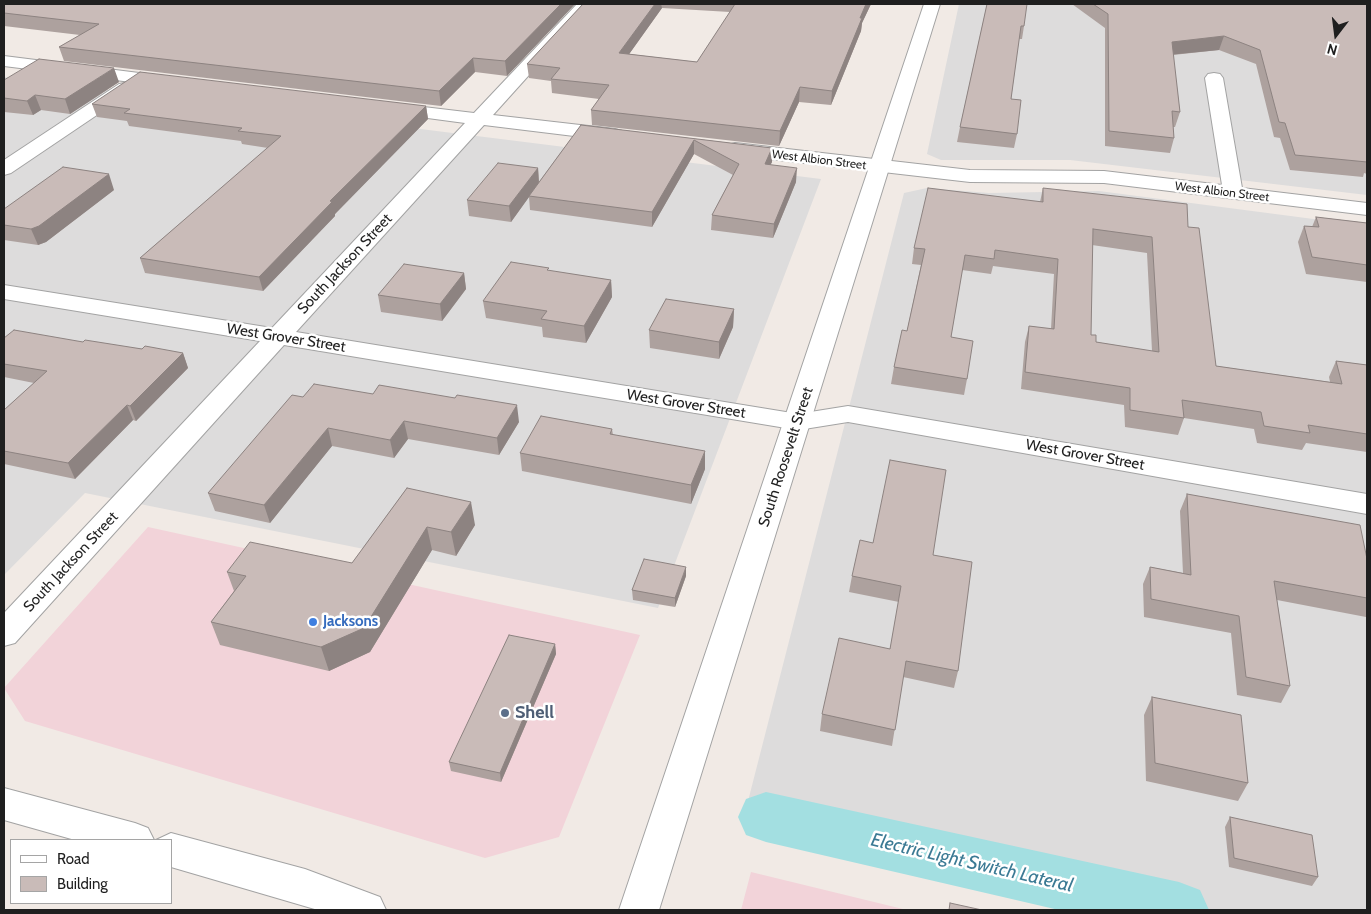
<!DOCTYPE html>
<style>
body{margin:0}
#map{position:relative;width:1371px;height:914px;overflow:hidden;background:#f1eae5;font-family:Cabin,sans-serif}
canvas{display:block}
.frame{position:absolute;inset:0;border:5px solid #1f1f1f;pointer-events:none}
.legend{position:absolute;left:10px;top:839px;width:162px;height:65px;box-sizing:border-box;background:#fff;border:1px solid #a5a5a5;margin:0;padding:6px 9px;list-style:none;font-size:15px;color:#1f1f1f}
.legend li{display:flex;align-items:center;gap:10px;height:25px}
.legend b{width:25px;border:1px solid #a5a5a5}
.north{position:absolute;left:1311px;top:10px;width:50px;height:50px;-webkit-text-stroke:4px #fff;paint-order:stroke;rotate:195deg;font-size:14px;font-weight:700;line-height:20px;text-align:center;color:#1f1f1f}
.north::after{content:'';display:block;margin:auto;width:18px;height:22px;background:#1f1f1f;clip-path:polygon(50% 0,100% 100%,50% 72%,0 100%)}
</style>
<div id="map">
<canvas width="1371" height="914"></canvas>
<div class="frame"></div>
<ul class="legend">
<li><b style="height:6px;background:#fff"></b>Road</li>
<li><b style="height:14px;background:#c9bbb8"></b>Building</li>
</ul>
<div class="north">N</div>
</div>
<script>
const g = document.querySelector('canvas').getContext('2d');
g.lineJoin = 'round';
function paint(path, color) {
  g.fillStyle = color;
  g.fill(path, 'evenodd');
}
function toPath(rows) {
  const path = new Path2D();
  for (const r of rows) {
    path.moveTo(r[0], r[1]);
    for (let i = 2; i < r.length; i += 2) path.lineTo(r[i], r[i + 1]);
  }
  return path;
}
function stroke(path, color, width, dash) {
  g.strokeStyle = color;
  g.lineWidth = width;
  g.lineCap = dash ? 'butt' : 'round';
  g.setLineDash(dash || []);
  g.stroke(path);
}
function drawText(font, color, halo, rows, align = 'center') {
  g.font = font + ' Cabin,sans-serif';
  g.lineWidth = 5;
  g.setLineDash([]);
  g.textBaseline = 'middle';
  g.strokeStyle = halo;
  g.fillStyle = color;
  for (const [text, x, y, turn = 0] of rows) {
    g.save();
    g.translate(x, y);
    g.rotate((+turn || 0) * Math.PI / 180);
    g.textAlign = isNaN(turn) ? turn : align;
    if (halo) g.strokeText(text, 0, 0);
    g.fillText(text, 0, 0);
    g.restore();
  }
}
const residential = toPath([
 [959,4,1367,4,1367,195,1070,160,941,160,927,154],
 [4,77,821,179,658,608,85,493,4,575],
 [927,188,989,193,1099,191,1367,226,1367,910,1206,910,747,805,904,193]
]);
const commercial = toPath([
 [148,527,640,635,559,837,485,858,25,721,4,688],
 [751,872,907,910,741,910]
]);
const canal = toPath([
 [766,792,1179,882,1200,890,1209,910,1059,910,766,842,746,835,738,817,746,799,766,792]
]);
const minor = toPath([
 [577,4,593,4,493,115,615,129,622,131,624,135,622,139,615,141,484,125,296,332,798,414,848,406,1367,494,1367,514,848,422,798,430,284,345,15,643,4,646,4,613,260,341,4,299,4,285,272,328,465,123,390,113,384,112,381,108,384,104,390,103,474,113,577,4],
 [4,56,171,77,177,78,180,82,177,86,171,87,4,66,4,56],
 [1214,73,1220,74,1223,78,1242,188,1367,203,1367,215,1104,183,970,182,735,155,728,153,725,149,728,145,735,143,970,170,1104,171,1222,185,1205,78,1208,74,1214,73],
 [125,83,131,84,134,88,131,92,11,173,4,175,4,160,119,84,125,83]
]);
const tertiary = toPath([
 [924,4,940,4,659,910,619,910,924,4],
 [4,788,135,823,148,828,154,840,75,840,4,820,4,788],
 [171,833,305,869,380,897,386,910,318,910,171,867,171,840,156,840,171,833]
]);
const wall = toPath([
 [4,4,575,4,507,76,475,72,441,106,64,61,59,47,80,35,4,26],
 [583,4,871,4,862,23,861,31,831,105,799,102,779,146,592,125,591,110,599,99,552,93,551,81,529,78,527,64],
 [662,8,730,12,697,62,629,54],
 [987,4,1024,26,1022,39,1019,39,1011,99,1017,134,1014,148,957,142,960,127],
 [1072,4,1367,4,1367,174,1364,173,1363,177,1290,170,1280,138,1274,137,1256,64,1219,50,1173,55,1180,112,1175,127,1173,127,1174,138,1170,153,1105,146,1105,28],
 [4,80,119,82,70,114,41,110,33,115,4,112],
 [92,104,426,106,428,119,335,214,335,216,263,291,145,273,140,258,268,148,242,144,241,141,129,126,127,121,97,117],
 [581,125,772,148,772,162,770,165,796,182,773,238,711,230,712,215,733,175,694,154,652,227,530,210,529,197,511,222,469,216,467,200,538,168,539,182],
 [1043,188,1188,227,1216,366,1330,382,1329,377,1336,361,1367,365,1367,452,1306,443,1302,450,1257,443,1254,429,1184,418,1178,435,1125,427,1124,405,1021,389,1025,342,1029,326,1051,329,1054,274,993,266,991,274,962,270,951,337,967,379,964,395,891,384,894,367,907,331,921,265,912,264,914,248,1040,202],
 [1092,245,1147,253,1152,351,1096,342,1091,335],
 [114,190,46,242,38,245,4,240,4,209],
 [1316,217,1367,223,1367,282,1306,274,1298,242,1304,226,1312,227],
 [549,271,611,280,612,297,586,343,543,337,542,327,486,318,483,301],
 [464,273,466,289,442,321,381,312,378,295],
 [734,309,733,327,719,359,650,348,649,330],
 [4,338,83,342,142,349,183,353,188,368,136,421,133,420,75,479,4,464,4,410,34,383,4,377],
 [303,397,519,422,499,455,408,439,394,458,332,446,270,523,215,511,208,493],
 [612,429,613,435,705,469,691,504,522,471,520,453],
 [407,488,475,525,456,556,432,550,370,652,329,671,220,645,211,622,234,591,227,572,352,563],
 [1187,494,1367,559,1367,614,1366,617,1277,600,1290,686,1281,703,1237,695,1231,633,1144,617,1143,584,1150,567,1183,573,1180,511],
 [933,555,958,671,954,688,903,677,892,746,820,731,822,714,890,649,899,602,849,592,852,576],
 [686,576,675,607,633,600,632,590],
 [555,644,556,654,501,782,451,771,449,762],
 [1152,697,1248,783,1238,801,1146,781,1144,715],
 [1230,817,1318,877,1312,886,1229,867,1225,827]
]);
const shadedWall = toPath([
 [561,4,575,4,507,76,505,61],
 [655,4,661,4,662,8,620,67,619,53],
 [866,4,871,4,862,23,861,31,831,105,832,91,860,18],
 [1224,36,1219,50,1168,55,1172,42],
 [473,58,475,72,441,106,439,91],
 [114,68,119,82,70,114,65,99],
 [800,87,799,102,779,146,780,131],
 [35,95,41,110,33,115,27,101],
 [426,106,428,119,335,214,335,216,263,291,259,277,330,201],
 [694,140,694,154,652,227,652,212],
 [772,148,772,162,764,178,765,164],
 [538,168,539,184,529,196,529,197,511,222,509,206],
 [797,168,796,182,773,238,774,224],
 [109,174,114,190,46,242,38,245,31,229],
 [464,273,466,289,442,321,440,304],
 [611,280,612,297,586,343,584,326],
 [734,309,733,327,719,359,719,342],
 [183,353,188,368,136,421,130,406],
 [127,405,133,420,75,479,68,463],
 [517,405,519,422,499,455,497,438],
 [404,421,408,439,394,458,390,440],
 [328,428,332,446,270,523,264,505],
 [705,451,705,469,691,504,691,485],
 [471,502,475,525,456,556,451,532],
 [427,527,432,550,370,652,329,671,321,647],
 [686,567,686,576,675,607,675,598],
 [555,644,556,654,501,782,500,773]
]);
const building = toPath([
 [4,4,561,4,505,61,473,58,439,91,59,47,99,24,4,13,4,4],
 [583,4,655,4,619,53,697,62,735,4,866,4,860,18,862,18,832,91,800,87,780,131,591,110,609,85,551,79,560,68,527,64,583,4],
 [987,4,1027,4,1024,26,1021,26,1011,99,1021,100,1017,134,960,127,987,4],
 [1093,4,1367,4,1367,162,1295,155,1285,123,1279,122,1260,50,1224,36,1172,42,1180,112,1172,111,1174,138,1109,131,1108,14,1093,4],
 [39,59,114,68,65,99,35,95,27,101,4,98,4,80,39,59],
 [140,72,426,106,330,201,332,202,259,277,140,258,281,136,238,131,242,128,124,113,130,109,92,104,140,72],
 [581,125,772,148,765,164,797,168,774,224,712,215,739,164,694,140,652,212,529,196,581,125],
 [498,163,538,168,509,206,467,200,498,163],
 [63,167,109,174,39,226,31,229,4,225,4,209,63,167],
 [928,188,1043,202,1043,188,1187,204,1188,227,1199,228,1216,366,1342,384,1336,361,1367,365,1367,434,1308,425,1310,433,1264,426,1261,412,1182,400,1184,418,1130,410,1130,388,1025,372,1029,326,1054,329,1058,259,995,250,994,259,965,255,951,337,973,341,967,379,894,367,902,330,907,331,925,249,914,248,928,188],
 [1093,229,1152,237,1159,352,1096,342,1096,335,1091,335,1093,229],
 [1316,217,1367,223,1367,265,1312,257,1304,226,1319,227,1316,217],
 [511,262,549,268,547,270,611,280,584,326,541,319,547,311,483,301,511,262],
 [404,264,464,273,440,304,378,295,404,264],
 [666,299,734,309,719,342,649,330,666,299],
 [14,330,83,342,85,340,142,349,145,346,183,353,130,406,127,405,68,463,4,451,4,410,47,371,4,364,4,338,14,330],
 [314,384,373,394,379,385,455,398,457,395,517,405,497,438,404,421,390,440,328,428,264,505,208,493,292,395,303,397,314,384],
 [541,416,612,429,610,434,705,451,691,485,520,453,541,416],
 [890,460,946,470,933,555,972,562,958,671,906,661,895,730,822,714,839,638,890,649,901,586,852,576,860,540,873,543,890,460],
 [407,488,471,502,451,532,427,527,364,628,321,647,211,622,246,576,227,572,250,542,352,563,407,488],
 [1187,494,1360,525,1367,559,1367,598,1274,581,1290,686,1246,677,1239,616,1151,599,1150,567,1191,575,1187,494],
 [644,559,686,567,675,598,632,590,644,559],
 [509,635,555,644,500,773,449,762,509,635],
 [1152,697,1241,715,1248,783,1155,763,1152,697],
 [1230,817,1312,835,1318,877,1234,858,1230,817],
 [950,903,982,910,949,910,950,903]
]);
const markers = [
 [313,622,5,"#3f7fe0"],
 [505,713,5,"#5c6f8a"]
];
const farStreetnames = [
 ["West Albion Street",819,160,7],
 ["West Albion Street",1222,192,7]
];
const streetNames = [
 ["South Jackson Street",345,264,-47],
 ["West Grover Street",286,338,9],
 ["West Grover Street",686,404,9],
 ["West Grover Street",1085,455,10],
 ["South Roosevelt Street",786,457,-72],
 ["South Jackson Street",71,562,-47]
];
const shopNames = [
 ["Jacksons",323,622]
];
const nearServicenames = [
 ["Shell",515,713]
];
const nearWaternames = [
 ["Electric Light Switch Lateral",972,863,13]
];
paint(residential, '#dddcdc');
paint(commercial, '#f2d3d9');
paint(canal, '#a3dfe1');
stroke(minor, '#a3a3a3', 2);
stroke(tertiary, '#a3a3a3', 2);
paint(minor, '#fff');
paint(tertiary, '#fff');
paint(wall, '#ada19e');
paint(shadedWall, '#8d8381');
paint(building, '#c9bbb8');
stroke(building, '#8d8381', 1);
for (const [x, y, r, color] of markers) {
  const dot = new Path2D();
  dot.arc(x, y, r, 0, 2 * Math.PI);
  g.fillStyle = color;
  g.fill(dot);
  stroke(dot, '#fff', 2);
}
drawText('12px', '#1f1f1f', '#fff', farStreetnames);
drawText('15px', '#1f1f1f', '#fff', streetNames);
drawText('bold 15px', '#366cbe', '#fff', shopNames, 'left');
drawText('bold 18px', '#4e5e75', '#fff', nearServicenames, 'left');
drawText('italic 19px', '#3b7a94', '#fff', nearWaternames);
</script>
